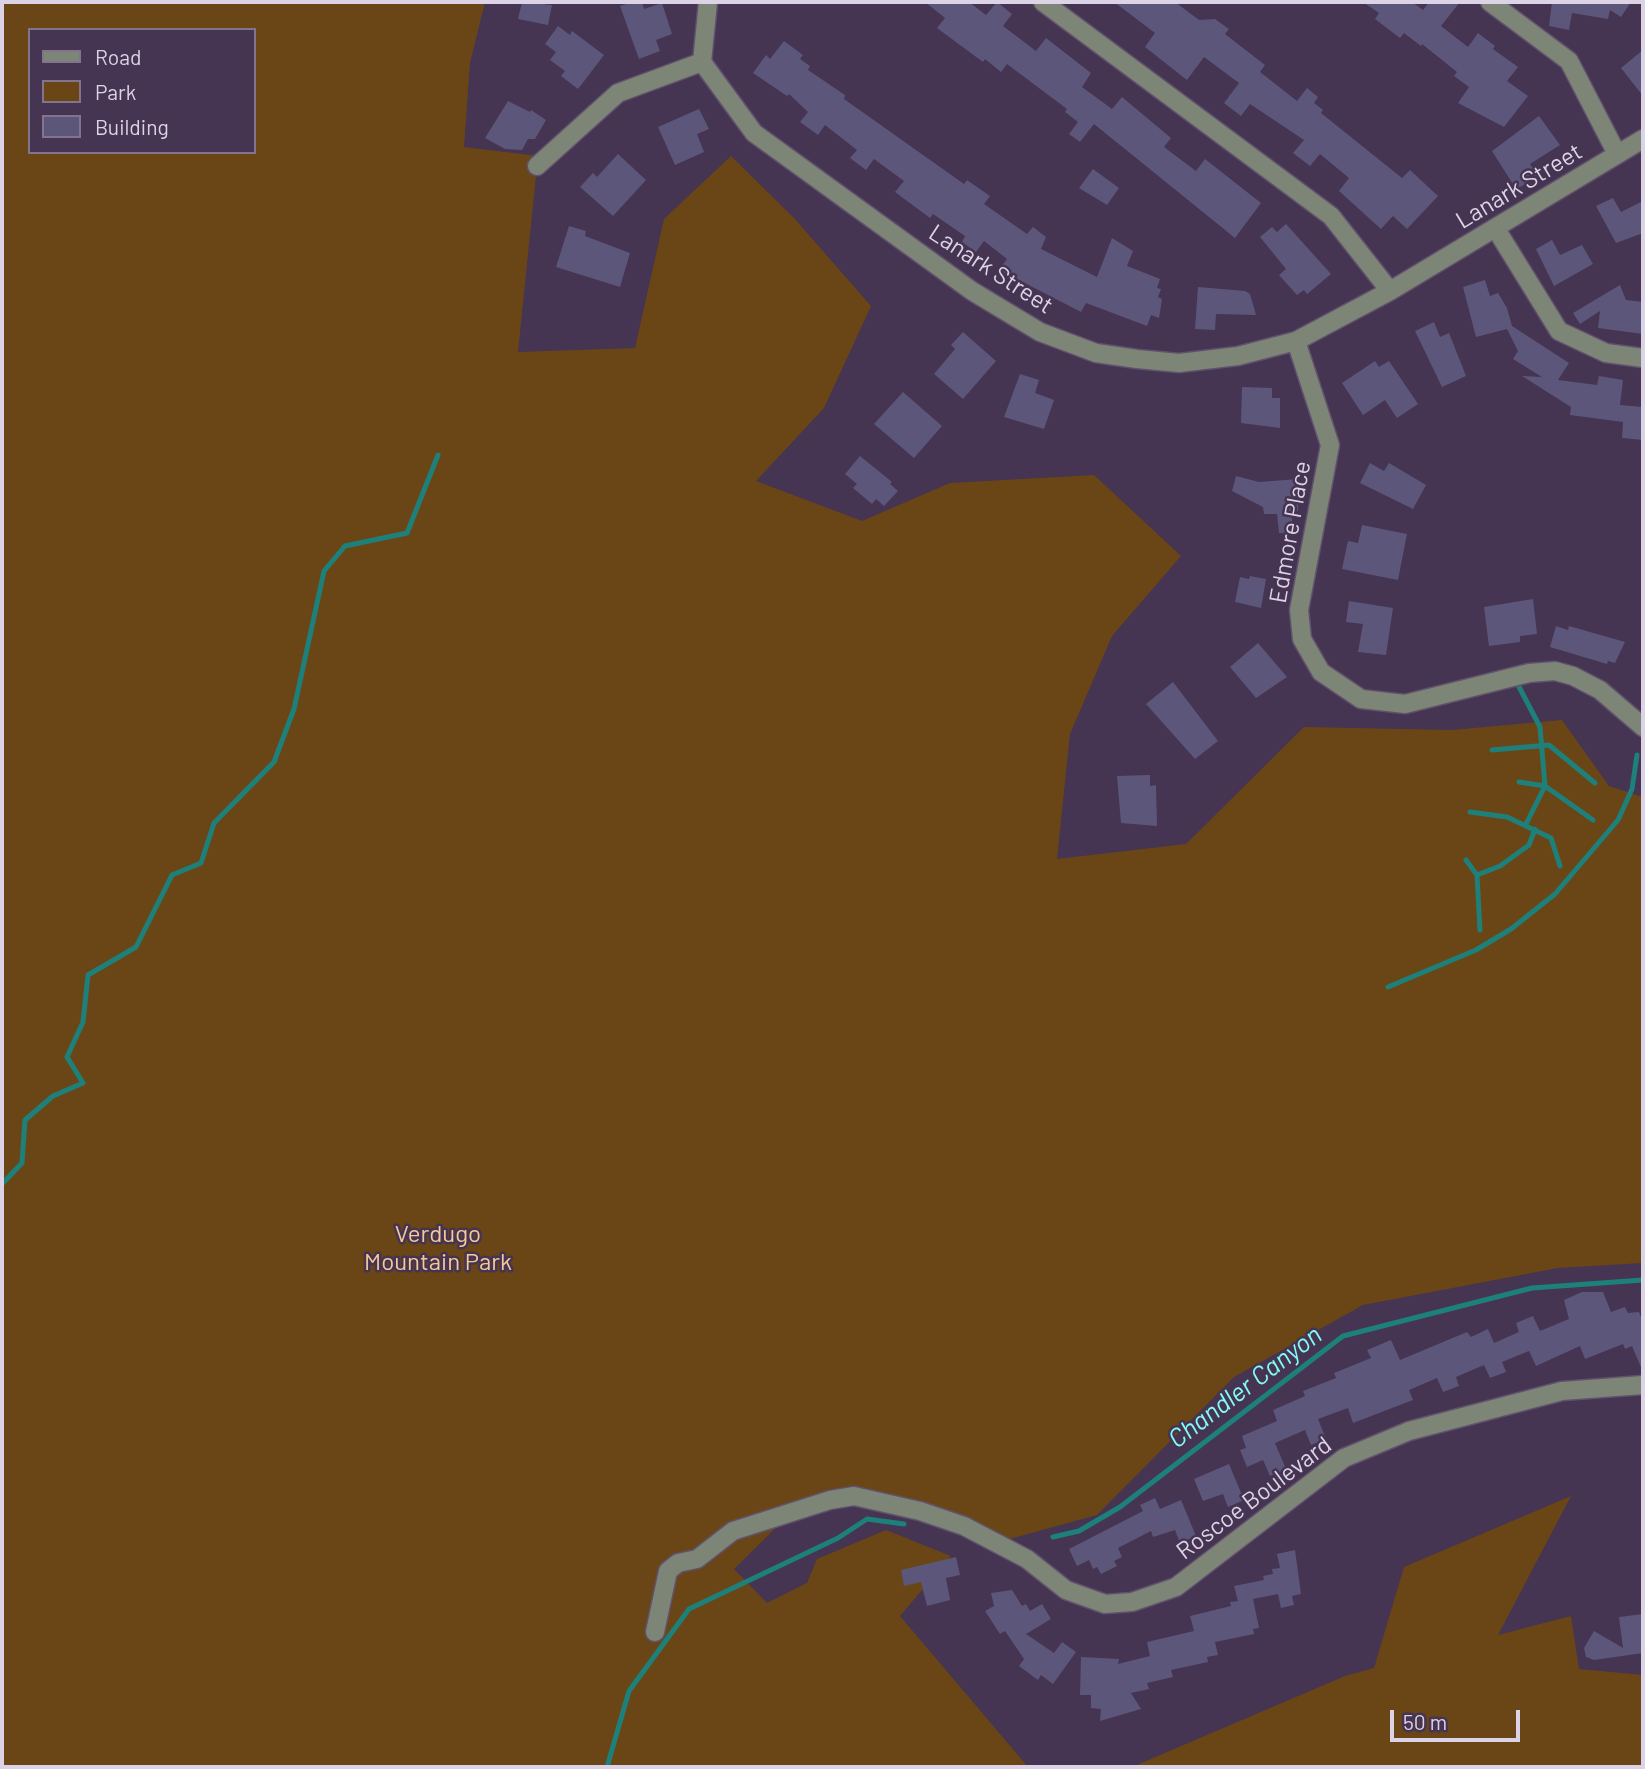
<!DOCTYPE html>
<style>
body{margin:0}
#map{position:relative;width:1645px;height:1769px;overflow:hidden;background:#453452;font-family:Barlow,sans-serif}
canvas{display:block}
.frame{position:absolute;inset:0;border:4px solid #ddd3e6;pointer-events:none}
.legend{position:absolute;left:28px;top:28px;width:228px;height:126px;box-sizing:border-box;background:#453452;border:2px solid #82748d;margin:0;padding:9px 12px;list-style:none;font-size:21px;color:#ddd3e6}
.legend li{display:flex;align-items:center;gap:14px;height:35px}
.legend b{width:35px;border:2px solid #82748d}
.scale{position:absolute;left:1390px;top:1710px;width:130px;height:32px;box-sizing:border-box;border:4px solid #ddd3e6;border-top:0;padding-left:9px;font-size:21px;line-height:24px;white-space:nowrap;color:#ddd3e6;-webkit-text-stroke:5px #453452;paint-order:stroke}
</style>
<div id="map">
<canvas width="1645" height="1769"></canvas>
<div class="frame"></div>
<ul class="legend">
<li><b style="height:9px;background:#7d8576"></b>Road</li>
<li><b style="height:19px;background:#6a4616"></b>Park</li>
<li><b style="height:19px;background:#5c577a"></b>Building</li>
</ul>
<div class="scale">50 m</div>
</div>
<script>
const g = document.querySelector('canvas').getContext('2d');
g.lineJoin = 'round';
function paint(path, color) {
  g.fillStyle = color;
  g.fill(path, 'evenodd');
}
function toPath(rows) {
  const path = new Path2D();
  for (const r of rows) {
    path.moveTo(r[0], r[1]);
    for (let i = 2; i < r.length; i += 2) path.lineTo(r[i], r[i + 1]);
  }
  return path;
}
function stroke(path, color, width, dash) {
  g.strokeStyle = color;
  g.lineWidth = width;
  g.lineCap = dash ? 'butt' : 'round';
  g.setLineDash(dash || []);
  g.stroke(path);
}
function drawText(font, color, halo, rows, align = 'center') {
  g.font = font + ' Barlow,sans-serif';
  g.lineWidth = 5;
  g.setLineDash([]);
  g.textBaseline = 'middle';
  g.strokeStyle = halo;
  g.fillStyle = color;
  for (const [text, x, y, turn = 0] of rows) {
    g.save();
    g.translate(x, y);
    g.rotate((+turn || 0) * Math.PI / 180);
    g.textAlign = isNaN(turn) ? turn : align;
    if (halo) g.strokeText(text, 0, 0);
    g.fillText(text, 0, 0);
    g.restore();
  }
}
const green = toPath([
 [2,2,485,2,470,63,464,147,538,156,518,352,635,348,664,219,731,156,794,218,871,306,824,408,756,481,862,521,950,483,1094,475,1181,556,1112,636,1070,734,1057,859,1186,844,1304,727,1452,730,1562,720,1609,786,1643,797,1643,1263,1558,1268,1363,1305,1234,1377,1097,1515,1006,1540,882,1494,795,1509,734,1569,767,1603,807,1583,817,1559,886,1530,951,1556,900,1616,1028,1767,2,1767],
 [30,30,254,30,254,152,30,152],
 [1571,1496,1498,1635,1571,1616,1579,1669,1643,1675,1643,1767,1132,1767,1345,1676,1374,1668,1404,1567]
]);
const stream = toPath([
 [1516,681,1540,727,1545,786,1526,824],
 [1492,750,1549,745,1595,783],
 [1519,782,1545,786,1593,820],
 [1470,812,1507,817,1551,838,1560,866],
 [1466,860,1477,875,1480,930],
 [1477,875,1500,866,1529,845,1535,829],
 [1388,987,1476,950,1511,929,1555,894,1618,820,1632,789,1637,755],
 [2,1184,22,1163,25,1120,53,1096,83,1083,67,1057,83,1022,88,975,136,947,172,875,201,863,214,823,274,762,294,709,324,571,345,546,407,533,438,455],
 [1053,1537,1079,1531,1120,1507,1343,1336,1532,1288,1643,1280],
 [607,1767,629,1691,689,1609,838,1538,867,1519,904,1524]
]);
const building = toPath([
 [522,2,552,5,548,25,518,19],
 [632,2,642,2,644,9,662,3,672,34,656,40,660,51,639,59,620,6],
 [925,2,969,2,986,15,997,2,1012,14,1003,26,1036,51,1046,38,1091,73,1082,87,1112,109,1122,97,1171,138,1164,147,1196,171,1205,159,1261,203,1235,238,1094,124,1080,142,1069,134,1078,122,1065,112,1067,109,1007,64,1001,72,985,59,983,62,937,28,945,18],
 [1114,2,1175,2,1199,20,1215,19,1229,29,1225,34,1265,65,1260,72,1297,101,1307,88,1318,97,1314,103,1323,110,1321,113,1402,178,1410,170,1438,196,1407,229,1393,216,1381,229,1339,191,1349,178,1320,154,1310,166,1293,153,1304,140,1250,104,1241,116,1224,103,1239,83,1204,57,1187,80,1145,47,1155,33],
 [1363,2,1412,2,1423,10,1429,2,1460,2,1441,26,1468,47,1478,33,1495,46,1493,49,1518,67,1507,81,1528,96,1504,127,1458,103,1469,87,1454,76,1457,72,1422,44,1421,46,1404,33,1400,38,1375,19,1379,13],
 [1552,2,1631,2,1621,17,1610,10,1608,19,1572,13,1569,30,1549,26],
 [558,26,570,35,572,31,604,55,578,89,561,76,565,71,550,60,556,52,545,44],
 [784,41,803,55,800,59,810,66,808,70,845,95,844,99,964,184,967,180,990,196,984,204,1027,234,1033,227,1046,237,1041,249,1097,277,1112,238,1133,251,1127,266,1160,279,1157,288,1161,289,1158,297,1162,299,1159,318,1151,315,1147,326,1086,303,1081,312,1017,279,1015,281,999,269,1007,259,984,241,976,252,962,242,965,236,933,214,930,218,895,192,904,181,874,159,866,170,850,158,857,150,825,125,818,135,800,122,808,112,789,94,787,96,753,73,766,55,770,59],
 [1643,50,1643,96,1621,68],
 [508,101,530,112,531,110,546,120,535,139,528,139,522,150,505,149,485,138],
 [699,109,709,129,697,134,704,152,675,165,658,127],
 [1539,116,1560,145,1530,164,1539,177,1516,189,1492,151],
 [618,154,646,180,613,216,580,187,593,173,597,177],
 [1093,169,1119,188,1107,205,1079,188],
 [1613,198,1621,212,1643,201,1643,233,1616,243,1596,206],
 [1286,224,1331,274,1307,294,1304,290,1297,295,1279,275,1286,269,1260,237,1272,227,1277,232],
 [569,226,586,231,585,236,630,253,620,287,556,267],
 [1552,240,1560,255,1582,245,1593,264,1554,286,1536,249],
 [1485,280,1490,296,1498,293,1507,308,1512,326,1569,363,1558,380,1597,385,1599,376,1623,380,1620,405,1643,407,1643,440,1622,438,1623,422,1570,415,1571,407,1522,376,1542,377,1513,359,1518,351,1507,329,1476,337,1463,287],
 [1620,285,1626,300,1643,302,1643,334,1598,328,1600,311,1580,324,1573,313],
 [1198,287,1245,291,1250,294,1256,315,1216,314,1215,330,1195,329],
 [1434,322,1440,337,1449,333,1466,376,1442,387,1415,331],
 [963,332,996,361,963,399,934,374,955,349,951,345],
 [1375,361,1379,367,1389,361,1418,404,1397,418,1385,400,1363,415,1342,383],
 [1020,374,1039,380,1035,393,1054,400,1044,429,1004,417],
 [1242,387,1272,388,1272,398,1280,398,1280,428,1241,423],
 [903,392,942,426,914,458,874,424],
 [860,456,892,482,890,484,898,491,884,506,876,499,872,504,853,488,857,484,845,474],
 [1370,463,1384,471,1389,463,1426,485,1413,509,1360,483],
 [1236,476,1259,482,1299,479,1298,511,1291,513,1294,533,1279,533,1277,514,1264,514,1263,507,1232,491],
 [1362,525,1407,534,1398,580,1342,569,1348,541,1358,543],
 [1250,576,1266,579,1261,608,1235,602,1240,577,1249,579],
 [1533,599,1537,634,1520,636,1520,642,1489,646,1484,607],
 [1349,601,1393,608,1386,655,1358,652,1363,624,1346,622],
 [1556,626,1568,630,1569,626,1625,642,1615,663,1608,661,1607,664,1550,647],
 [1258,643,1287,677,1256,698,1230,667],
 [1173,682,1218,741,1195,759,1146,704],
 [1150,775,1150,786,1156,785,1157,826,1121,823,1117,776],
 [1582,1292,1603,1292,1611,1312,1625,1307,1628,1313,1639,1312,1643,1322,1643,1372,1632,1346,1625,1349,1623,1344,1585,1359,1580,1346,1536,1366,1529,1351,1502,1362,1506,1372,1490,1378,1484,1365,1456,1377,1459,1386,1443,1392,1437,1378,1409,1390,1413,1400,1353,1423,1348,1408,1318,1419,1326,1439,1311,1445,1305,1430,1275,1443,1286,1469,1270,1476,1263,1460,1247,1467,1240,1450,1246,1448,1242,1436,1277,1421,1273,1410,1305,1396,1303,1391,1336,1378,1334,1373,1371,1358,1367,1350,1391,1340,1400,1360,1467,1332,1471,1337,1488,1329,1494,1343,1519,1332,1516,1323,1533,1316,1540,1331,1569,1319,1564,1300],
 [1229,1464,1244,1500,1228,1507,1223,1494,1203,1501,1194,1479],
 [1155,1498,1160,1509,1181,1500,1196,1536,1180,1543,1175,1530,1153,1537,1151,1531,1118,1548,1122,1557,1114,1561,1117,1566,1101,1574,1097,1567,1093,1569,1089,1560,1077,1566,1069,1549,1143,1511,1140,1505],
 [1295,1550,1301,1594,1292,1596,1294,1605,1281,1608,1278,1594,1253,1599,1259,1628,1253,1629,1254,1634,1215,1642,1218,1655,1207,1657,1208,1662,1171,1670,1173,1677,1147,1683,1149,1689,1131,1693,1141,1709,1100,1721,1101,1709,1091,1708,1091,1695,1080,1695,1081,1657,1119,1659,1118,1664,1150,1656,1147,1642,1194,1631,1190,1616,1231,1606,1230,1602,1238,1601,1234,1586,1264,1580,1263,1576,1273,1574,1272,1569,1280,1568,1277,1554],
 [956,1557,960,1575,946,1578,950,1600,927,1606,921,1582,904,1586,901,1570],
 [1012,1590,1022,1606,1026,1604,1030,1611,1042,1604,1051,1619,1026,1634,1054,1653,1062,1642,1076,1652,1053,1684,1041,1675,1038,1680,1019,1666,1024,1659,1005,1631,1000,1634,985,1611,994,1606,991,1593],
 [1643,1614,1643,1653,1594,1660,1586,1657,1584,1648,1594,1631,1623,1648,1619,1617]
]);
const minor = toPath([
 [1043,2,1331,216,1390,291],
 [1490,2,1569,61,1617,154],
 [702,62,754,133,972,291,1040,332,1096,353,1137,359,1179,363,1238,356,1296,341,1390,291,1643,139],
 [537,166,618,93,702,62,708,2],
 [1496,229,1559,331,1606,353,1643,358],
 [1296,341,1330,445,1299,610,1302,639,1321,672,1361,699,1405,704,1529,673,1555,671,1573,676,1600,690,1643,727],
 [655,1632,668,1571,678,1563,697,1559,733,1531,830,1500,854,1496,920,1511,964,1526,1027,1559,1066,1590,1105,1604,1132,1602,1176,1587,1344,1458,1409,1431,1562,1391,1643,1385]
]);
const streetNames = [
 ["Lanark Street",1519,186,-31],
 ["Lanark Street",991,269,33],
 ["Edmore Place",1290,532,-80],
 ["Roscoe Boulevard",1254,1498,-37]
];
const parkNames = [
 ["Verdugo",438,1234],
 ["Mountain Park",438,1262]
];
const waterNames = [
 ["Chandler Canyon",1245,1387,-37]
];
paint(green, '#6a4616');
stroke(stream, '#1d807b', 5);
paint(building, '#5c577a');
stroke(minor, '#60516d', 21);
stroke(minor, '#7d8576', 18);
drawText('24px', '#ddd3e6', '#453452', streetNames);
drawText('24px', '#f6c996', '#453452', parkNames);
drawText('italic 26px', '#82fcf4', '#453452', waterNames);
</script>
